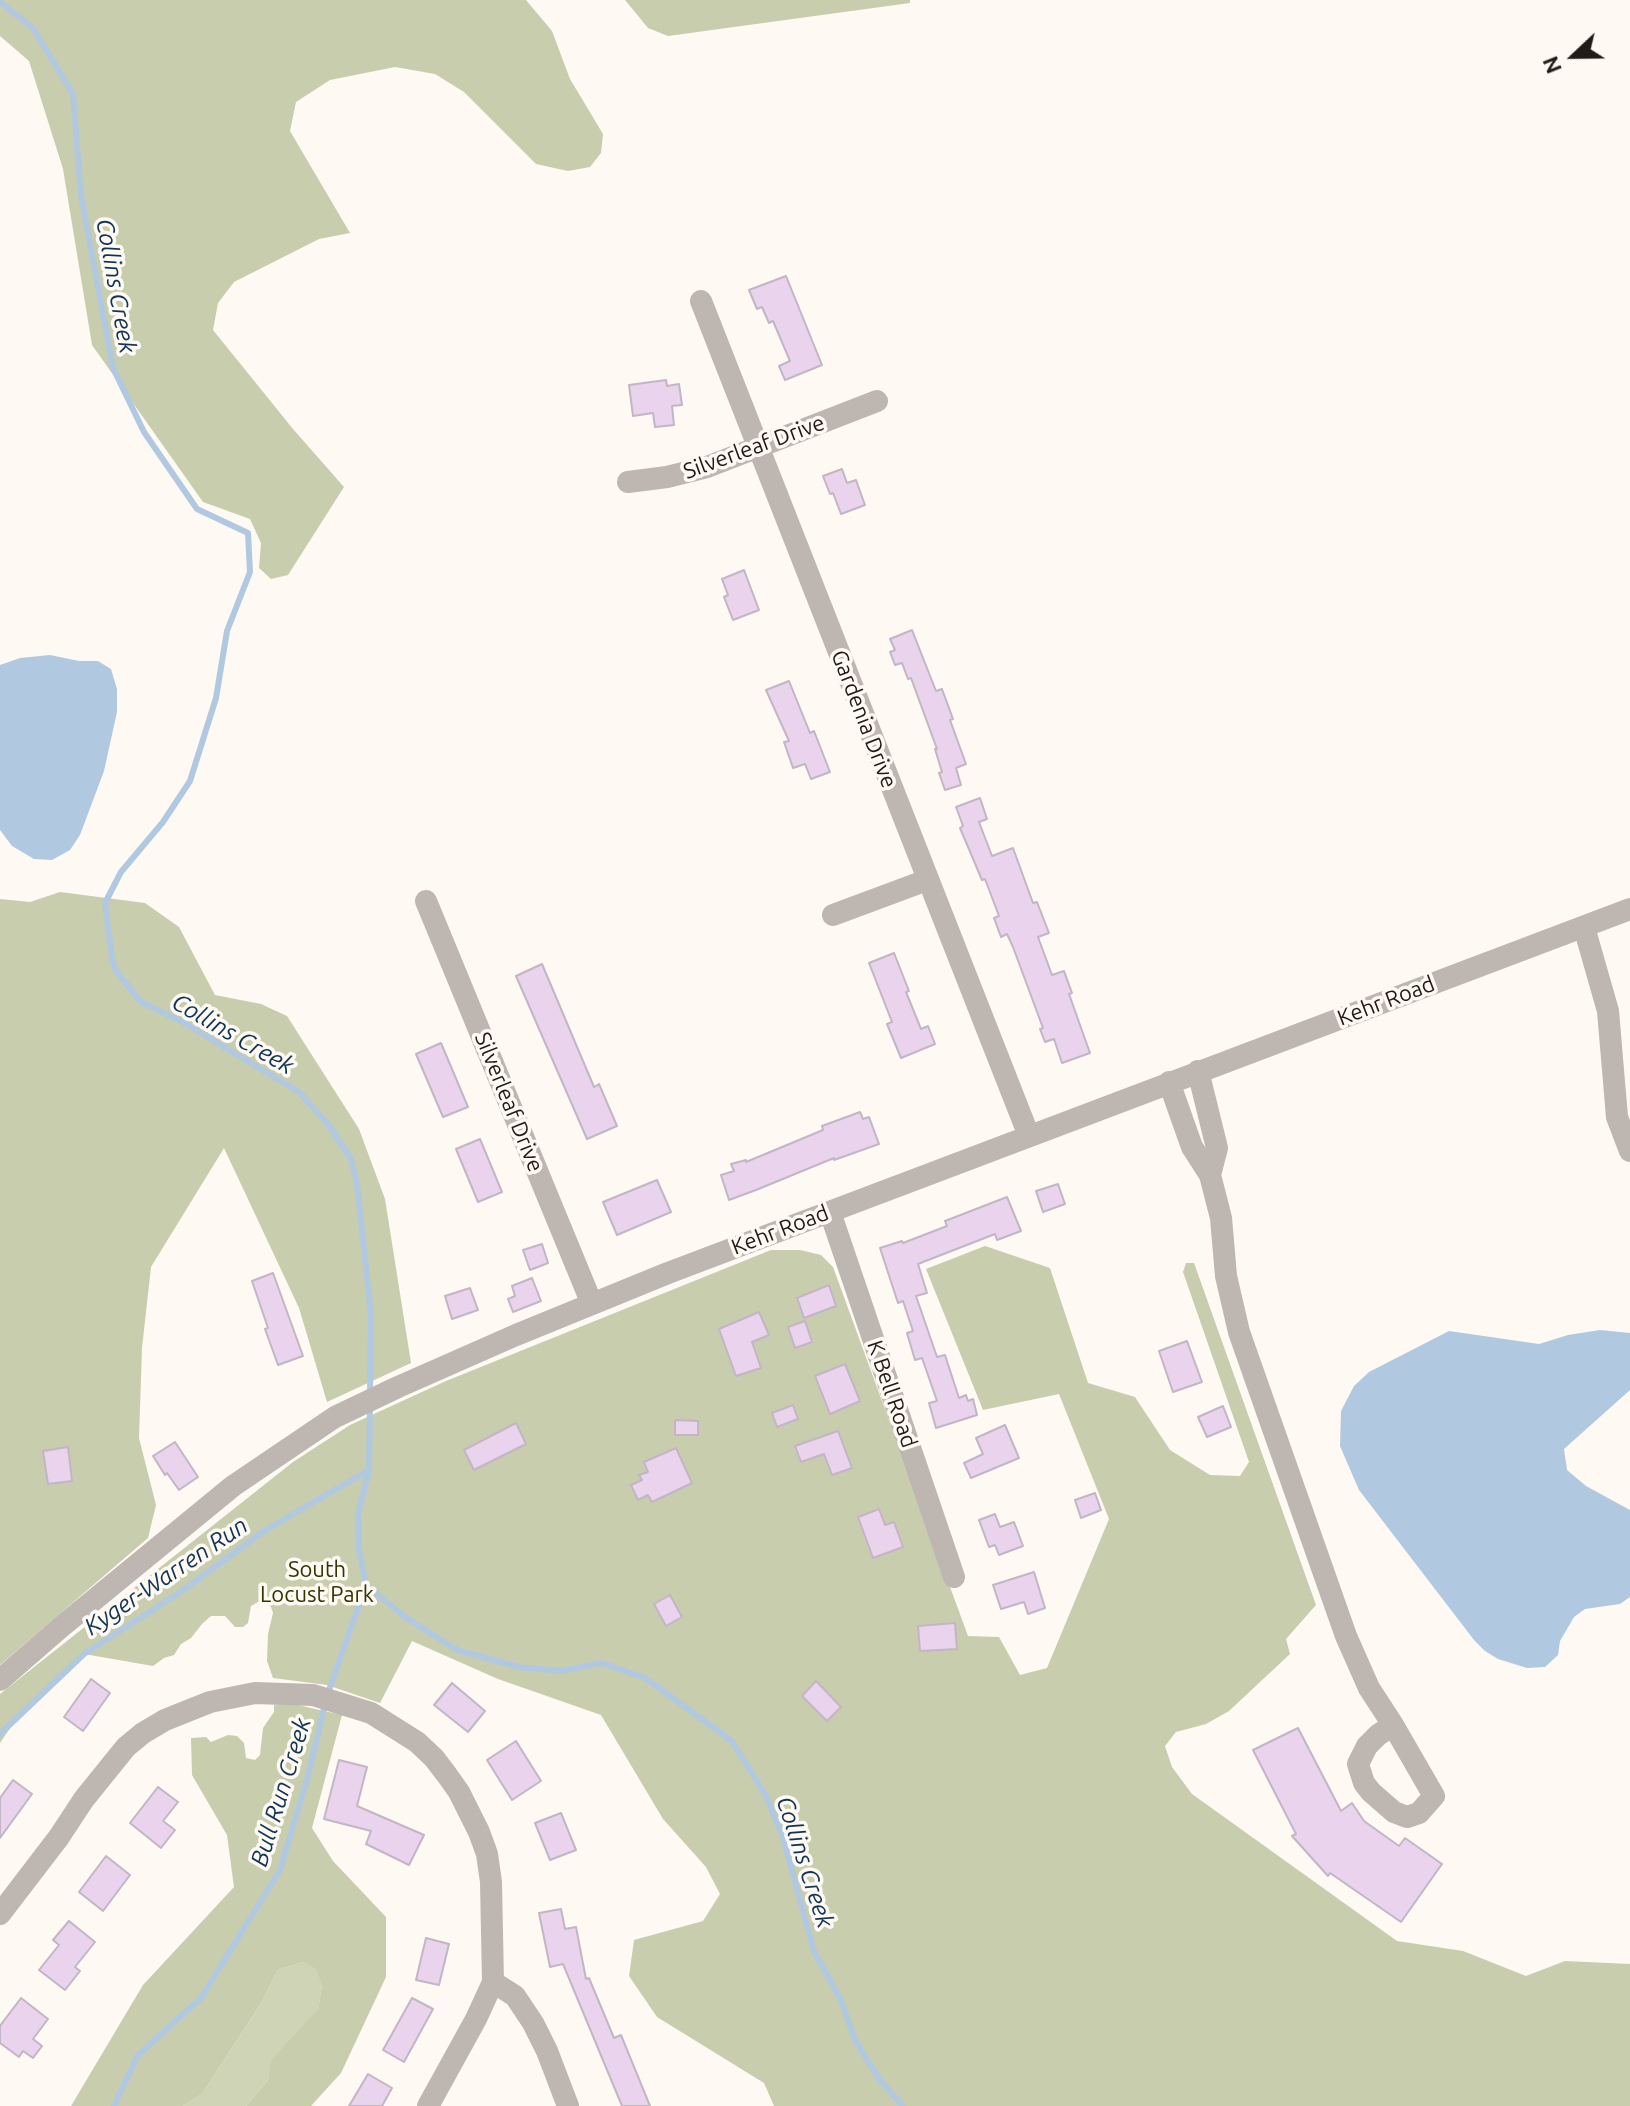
<!DOCTYPE html>
<style>
body{margin:0}
#map{position:relative;width:1630px;height:2106px;overflow:hidden;background:#fef9f3;font-family:Ubuntu,sans-serif}
canvas{display:block}
.north{position:absolute;left:1534px;top:16px;width:80px;height:80px;-webkit-text-stroke:6px #fef9f3;paint-order:stroke;rotate:248deg;font-size:22px;font-weight:700;line-height:32px;text-align:center;color:#201b16}
.north::after{content:'';display:block;margin:auto;width:28px;height:36px;background:#201b16;clip-path:polygon(50% 0,100% 100%,50% 72%,0 100%)}
</style>
<div id="map">
<canvas width="1630" height="2106"></canvas>
<div class="north">N</div>
</div>
<script>
const g = document.querySelector('canvas').getContext('2d');
g.lineJoin = 'round';
function paint(path, color) {
  g.fillStyle = color;
  g.fill(path, 'evenodd');
}
function toPath(rows) {
  const path = new Path2D();
  for (const r of rows) {
    path.moveTo(r[0], r[1]);
    for (let i = 2; i < r.length; i += 2) path.lineTo(r[i], r[i + 1]);
  }
  return path;
}
function stroke(path, color, width, dash) {
  g.strokeStyle = color;
  g.lineWidth = width;
  g.lineCap = dash ? 'butt' : 'round';
  g.setLineDash(dash || []);
  g.stroke(path);
}
function drawText(font, color, halo, rows, align = 'center') {
  g.font = font + ' Ubuntu,sans-serif';
  g.lineWidth = 7;
  g.setLineDash([]);
  g.textBaseline = 'middle';
  g.strokeStyle = halo;
  g.fillStyle = color;
  for (const [text, x, y, turn = 0] of rows) {
    g.save();
    g.translate(x, y);
    g.rotate((+turn || 0) * Math.PI / 180);
    g.textAlign = isNaN(turn) ? turn : align;
    if (halo) g.strokeText(text, 0, 0);
    g.fillText(text, 0, 0);
    g.restore();
  }
}
const green = toPath([
 [302,1962,317,1969,322,1985,318,2011,293,2035,272,2061,268,2080,246,2106,183,2106,202,2094,260,2005,278,1970]
]);
const forest = toPath([
 [0,0,526,0,552,31,570,79,603,134,601,153,590,167,568,171,536,164,464,92,435,74,395,67,330,80,296,102,290,131,350,233,319,239,234,282,218,303,213,330,293,429,344,487,288,575,271,579,259,568,261,543,250,519,203,502,92,345,63,169,29,61,0,36],
 [625,0,910,0,910,3,668,36,648,28],
 [60,892,145,903,179,927,215,995,261,1004,287,1016,359,1129,385,1199,411,1363,327,1402,299,1308,224,1148,151,1267,142,1348,139,1438,156,1505,148,1538,0,1665,0,899,30,902],
 [985,1246,1050,1268,1088,1383,1135,1397,1170,1450,1210,1475,1240,1476,1249,1462,1183,1272,1186,1263,1194,1263,1316,1605,1286,1639,1290,1654,1229,1711,1206,1724,1176,1732,1165,1746,1172,1767,1192,1794,1397,1941,1463,1951,1526,1976,1565,1961,1630,1964,1630,2106,774,2106,764,2083,657,2017,629,1976,634,1940,703,1921,720,1894,706,1867,663,1819,601,1715,498,1679,412,1641,380,1703,327,1685,273,1678,267,1661,268,1634,273,1613,271,1607,264,1602,258,1602,251,1606,248,1623,243,1627,235,1627,225,1616,211,1616,202,1624,191,1638,181,1644,174,1655,164,1658,153,1666,84,1654,21,1712,0,1743,0,1694,293,1462,350,1425,446,1381,771,1250,800,1250,821,1255,833,1267,968,1636,999,1637,1020,1675,1047,1668,1109,1519,1059,1394,983,1410,926,1269],
 [293,1704,342,1715,312,1828,333,1861,386,1917,386,1977,341,2073,311,2106,246,2106,268,2080,271,2061,293,2035,318,2010,322,1985,316,1969,302,1962,278,1970,260,2005,202,2094,183,2106,71,2106,143,1985,234,1887,227,1835,192,1775,191,1738,206,1737,211,1742,228,1735,237,1736,244,1743,246,1758,255,1760,260,1755,263,1728,274,1712,274,1705]
]);
const water = toPath([
 [50,655,79,661,98,661,111,669,117,689,117,712,104,771,80,835,70,850,52,860,34,859,12,846,0,830,0,665,20,658],
 [1600,1330,1630,1333,1630,1390,1564,1449,1567,1470,1586,1486,1630,1510,1630,1597,1620,1604,1585,1609,1574,1617,1560,1641,1558,1655,1545,1667,1527,1668,1498,1659,1485,1651,1474,1640,1359,1490,1340,1446,1341,1411,1354,1386,1369,1372,1449,1331,1539,1344,1568,1335]
]);
const stream = toPath([
 [0,2,33,28,73,94,81,195,113,368,144,432,197,509,248,533,250,572,227,631,216,698,190,781,163,822,121,872,105,903,112,958,116,971,141,1002,181,1021,299,1092,328,1124,351,1159,357,1184,371,1314,370,1397],
 [370,1408,369,1470,358,1514,359,1550,366,1585,405,1617,457,1650,519,1667,561,1671,602,1663,645,1678,732,1741,766,1796,782,1834,814,1951,841,2000,855,2040,879,2079,903,2106],
 [328,1693,366,1585],
 [0,1734,84,1654,182,1591,264,1531,369,1470],
 [114,2106,138,2055,201,1998,280,1870,308,1776,325,1704]
]);
const building = toPath([
 [786,276,822,365,785,380,779,366,790,361,773,321,769,323,762,307,757,309,749,290,786,276],
 [666,380,667,386,679,384,682,405,672,406,674,425,655,427,653,413,633,416,629,385,666,380],
 [842,469,847,483,856,480,865,505,841,514,833,493,830,494,823,476,842,469],
 [744,570,759,610,733,620,724,597,728,595,722,579,744,570],
 [912,630,936,691,942,689,953,719,950,720,966,764,956,768,961,785,945,790,939,773,942,772,935,749,937,749,911,678,908,679,902,663,895,665,890,652,895,650,890,639,912,630],
 [789,681,810,733,814,731,830,772,811,779,805,764,793,768,784,742,789,741,766,690,789,681],
 [980,798,987,819,979,822,992,856,1013,848,1033,903,1037,902,1049,933,1038,937,1052,975,1064,971,1072,993,1069,994,1090,1053,1062,1063,1054,1039,1045,1042,1040,1029,1043,1028,1013,947,1007,934,1001,937,994,918,999,916,985,879,982,880,960,828,963,826,956,807,980,798],
 [894,953,909,991,906,992,921,1029,928,1026,935,1044,901,1058,887,1024,892,1022,869,963,894,953],
 [542,964,594,1087,599,1084,617,1126,587,1139,516,976,542,964],
 [441,1043,468,1107,443,1117,416,1054,441,1043],
 [860,1112,863,1119,869,1117,879,1144,834,1160,834,1158,756,1190,729,1200,721,1175,734,1171,731,1164,746,1160,746,1162,823,1130,822,1126,860,1112],
 [480,1139,502,1192,478,1202,456,1149,480,1139],
 [657,1180,671,1212,617,1235,603,1202,657,1180],
 [1058,1184,1065,1204,1043,1212,1036,1191,1058,1184],
 [1007,1197,1021,1231,997,1240,995,1234,918,1264,927,1293,916,1296,937,1357,945,1355,959,1398,966,1395,968,1401,973,1399,977,1415,936,1428,929,1403,937,1401,922,1358,915,1360,907,1333,913,1331,903,1301,898,1303,880,1248,902,1241,903,1243,947,1226,945,1221,1007,1197],
 [542,1244,548,1263,530,1270,523,1250,542,1244],
 [273,1273,303,1356,278,1365,265,1329,268,1328,252,1281,273,1273],
 [532,1278,541,1301,513,1312,508,1299,515,1296,512,1286,532,1278],
 [829,1285,836,1306,804,1318,797,1298,829,1285],
 [470,1288,478,1310,452,1319,445,1296,470,1288],
 [759,1312,769,1335,752,1342,761,1368,736,1376,719,1329,759,1312],
 [805,1321,812,1342,795,1348,788,1327,805,1321],
 [1187,1341,1202,1382,1173,1392,1159,1351,1187,1341],
 [845,1364,860,1401,830,1414,815,1376,845,1364],
 [793,1405,798,1419,777,1427,772,1413,793,1405],
 [1223,1406,1231,1427,1207,1437,1198,1417,1223,1406],
 [675,1420,698,1421,698,1435,675,1435,675,1420],
 [516,1423,526,1444,474,1470,464,1450,516,1423],
 [1005,1425,1019,1458,971,1478,964,1463,983,1454,976,1438,1005,1425],
 [838,1431,852,1468,832,1475,824,1454,801,1462,795,1446,838,1431],
 [175,1442,198,1477,179,1490,167,1473,165,1475,153,1456,175,1442],
 [68,1447,72,1481,48,1484,43,1451,68,1447],
 [676,1448,692,1483,652,1502,648,1495,638,1500,631,1485,642,1480,639,1475,648,1472,644,1462,676,1448],
 [1095,1493,1101,1510,1081,1518,1075,1500,1095,1493],
 [879,1509,885,1525,894,1522,903,1547,873,1558,858,1517,879,1509],
 [995,1514,1000,1527,1014,1522,1023,1546,999,1555,995,1545,989,1547,979,1520,995,1514],
 [1034,1572,1045,1608,1028,1614,1024,1602,1001,1609,993,1585,1034,1572],
 [670,1595,682,1617,666,1626,654,1604,670,1595],
 [955,1623,957,1649,920,1651,918,1626,955,1623],
 [91,1679,110,1693,83,1731,64,1717,91,1679],
 [816,1681,841,1707,827,1721,802,1696,816,1681],
 [452,1683,485,1711,468,1732,434,1705,452,1683],
 [1298,1728,1341,1811,1352,1803,1364,1821,1399,1846,1405,1838,1442,1864,1401,1922,1330,1873,1328,1876,1292,1836,1296,1834,1253,1750,1298,1728],
 [516,1741,541,1781,512,1800,487,1760,516,1741],
 [339,1760,367,1767,357,1806,424,1835,409,1865,366,1844,371,1831,324,1819,339,1760],
 [13,1780,32,1794,0,1838,0,1798,13,1780],
 [158,1787,178,1802,163,1821,175,1830,161,1848,130,1823,158,1787],
 [561,1813,576,1850,550,1860,535,1823,561,1813],
 [106,1856,130,1875,103,1911,79,1892,106,1856],
 [561,1909,565,1929,576,1927,586,1979,589,1978,614,2038,621,2035,650,2106,622,2106,563,1964,550,1967,539,1913,561,1909],
 [69,1921,95,1942,75,1967,80,1971,65,1990,39,1970,59,1945,53,1940,69,1921],
 [426,1938,449,1944,439,1985,416,1980,426,1938],
 [21,1998,48,2019,33,2039,42,2046,33,2058,23,2051,19,2057,0,2043,0,2026,21,1998],
 [412,1998,433,2009,404,2062,383,2050,412,1998],
 [368,2074,392,2088,382,2106,349,2106,368,2074]
]);
const minor = toPath([
 [701,301,1029,1136],
 [628,482,667,477,707,467,877,401],
 [426,901,592,1304],
 [833,915,927,880],
 [1584,927,1608,1011,1617,1117,1630,1151],
 [1198,1071,1217,1148,1210,1175],
 [1169,1082,1192,1147,1210,1175,1221,1218,1226,1276,1239,1332,1346,1636,1369,1688,1393,1725,1434,1796,1419,1813,1407,1817,1394,1812,1371,1792,1364,1783,1358,1764,1367,1746,1378,1735,1393,1725],
 [830,1212,954,1577],
 [0,1680,61,1627,233,1486,335,1417,398,1387,516,1335,668,1273,1630,909],
 [0,1914,59,1837,84,1799,126,1747,143,1733,165,1720,210,1702,255,1693,313,1695,371,1713,417,1742,434,1758,447,1775,459,1792,479,1832,487,1854,491,1882,493,1982,476,2019,428,2106],
 [493,1982,515,1996,533,2023,547,2051,568,2106]
]);
const streetNames = [
 ["Silverleaf Drive",754,447,-20],
 ["Gardenia Drive",864,719,69],
 ["Kehr Road",1386,1001,-21],
 ["Silverleaf Drive",509,1102,68],
 ["Kehr Road",780,1230,-21],
 ["K Bell Road",892,1394,71]
];
const parkNames = [
 ["South",317,1570],
 ["Locust Park",317,1595]
];
const waterNames = [
 ["Collins Creek",116,286,80],
 ["Collins Creek",233,1034,30],
 ["Kyger-Warren Run",166,1576,-34],
 ["Bull Run Creek",281,1792,-73],
 ["Collins Creek",805,1862,72]
];
paint(green, '#cfd4b6');
paint(forest, '#c8cdae');
paint(water, '#b1c8e1');
stroke(stream, '#b1c8e1', 6);
paint(building, '#e9d3ed');
stroke(building, '#c2b6c5', 2);
stroke(minor, '#bdb6b1', 22);
drawText('22px', '#201b16', '#fef9f3', streetNames);
drawText('22px', '#313600', '#fef9f3', parkNames);
drawText('italic 24px', '#103556', '#fef9f3', waterNames);
</script>
